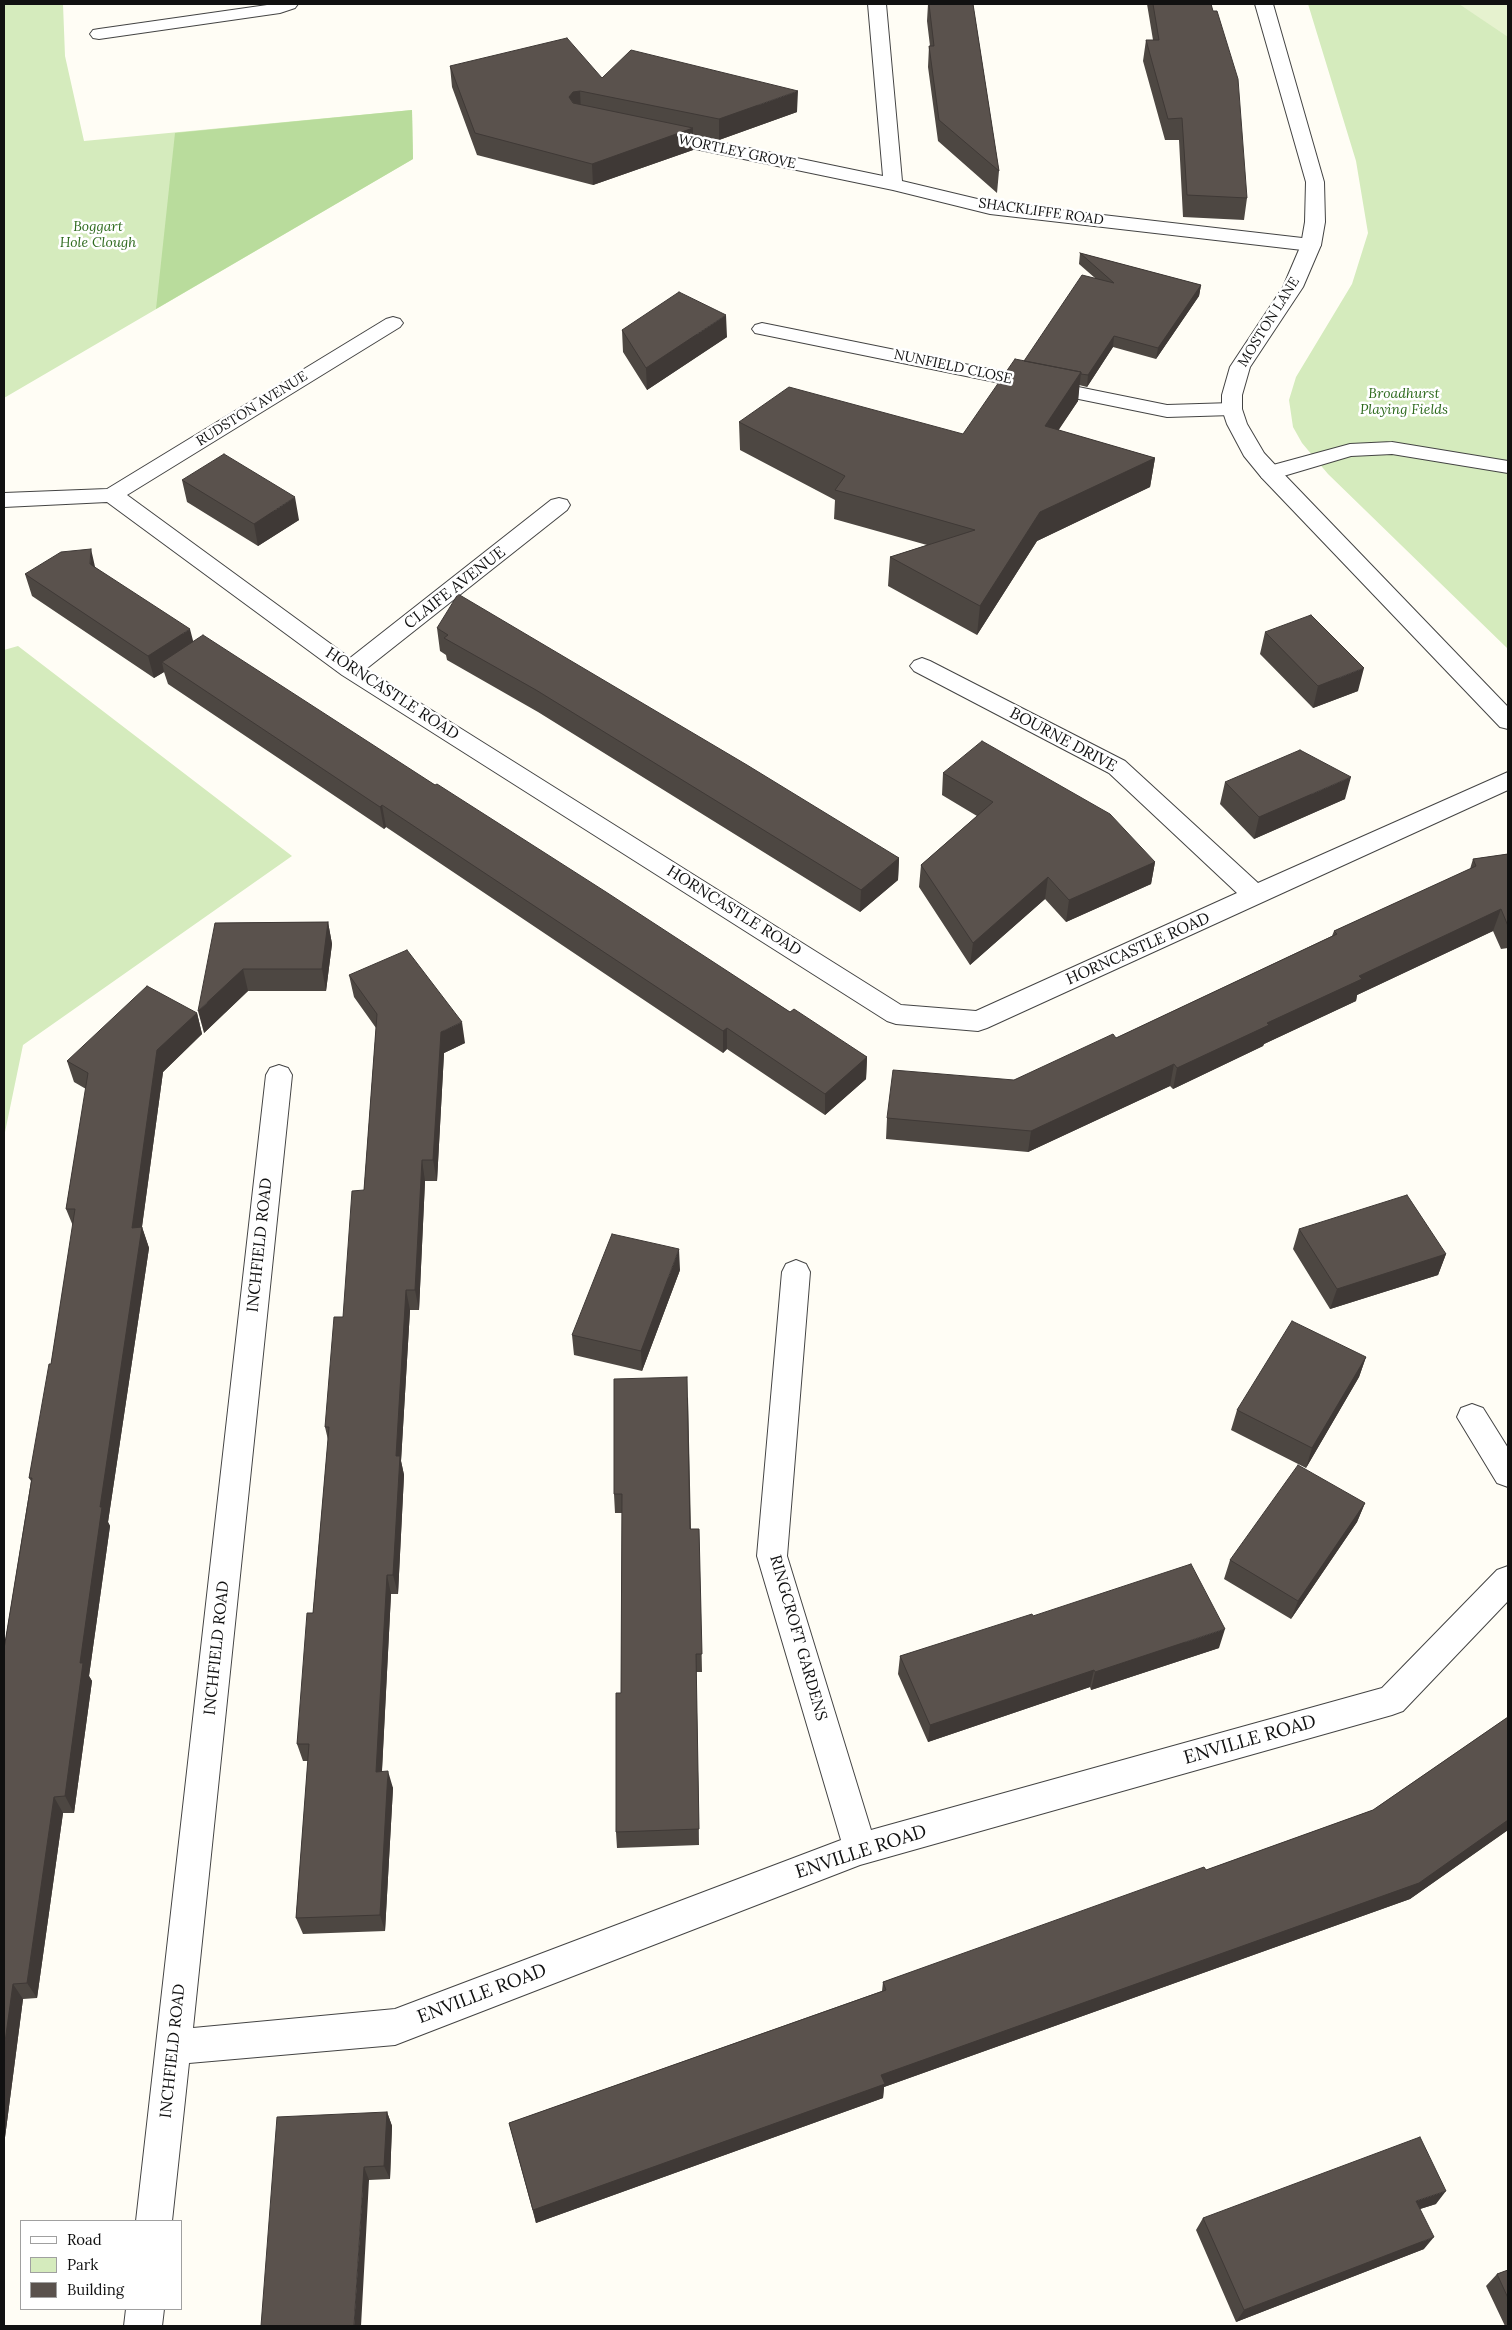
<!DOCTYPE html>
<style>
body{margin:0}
#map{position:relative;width:1512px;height:2330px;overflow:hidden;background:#fffdf5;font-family:Lora,serif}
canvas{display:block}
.frame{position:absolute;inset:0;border:5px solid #111;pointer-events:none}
.legend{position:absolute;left:20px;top:2220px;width:162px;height:90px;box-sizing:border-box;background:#fff;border:1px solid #a0a0a0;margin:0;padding:6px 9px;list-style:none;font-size:15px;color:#111}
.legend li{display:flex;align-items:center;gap:10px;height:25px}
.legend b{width:25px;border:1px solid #a0a0a0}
</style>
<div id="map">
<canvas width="1512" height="2330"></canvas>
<div class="frame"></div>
<ul class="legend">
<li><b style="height:6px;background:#fff"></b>Road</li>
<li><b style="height:14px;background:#d5ebbd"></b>Park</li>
<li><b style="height:14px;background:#5a524d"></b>Building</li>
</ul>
</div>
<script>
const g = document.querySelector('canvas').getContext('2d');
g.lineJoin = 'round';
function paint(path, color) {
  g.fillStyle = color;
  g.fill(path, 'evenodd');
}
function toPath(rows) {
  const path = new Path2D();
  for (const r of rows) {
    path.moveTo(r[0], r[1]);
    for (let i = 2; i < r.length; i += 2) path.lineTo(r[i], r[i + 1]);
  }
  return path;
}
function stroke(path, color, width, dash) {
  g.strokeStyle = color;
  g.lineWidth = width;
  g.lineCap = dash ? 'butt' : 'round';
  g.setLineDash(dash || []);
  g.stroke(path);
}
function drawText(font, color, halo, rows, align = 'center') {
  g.font = font + ' Lora,serif';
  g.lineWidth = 5;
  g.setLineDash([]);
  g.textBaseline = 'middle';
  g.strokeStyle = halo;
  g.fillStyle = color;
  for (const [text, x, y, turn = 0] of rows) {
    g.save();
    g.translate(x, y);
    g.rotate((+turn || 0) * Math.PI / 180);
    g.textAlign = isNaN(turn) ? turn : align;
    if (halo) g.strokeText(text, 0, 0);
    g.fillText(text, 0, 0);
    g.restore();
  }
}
const green = toPath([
 [4,4,63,4,65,56,84,141,412,110,413,159,4,398],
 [1308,4,1508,4,1508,649,1328,474,1302,443,1293,427,1289,400,1296,377,1352,284,1368,233,1356,161],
 [18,646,292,856,23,1045,4,1137,4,650]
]);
const forest = toPath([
 [412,110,413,159,156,309,175,133]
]);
const pitch = toPath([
 [1459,4,1508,4,1508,37]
]);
const service = toPath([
 [1392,442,1508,461,1508,473,1392,454,1351,456,1270,480,1262,478,1259,473,1262,468,1350,444,1392,442]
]);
const minor = toPath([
 [274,4,298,4,295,8,280,13,99,39,93,38,90,34,93,30,99,29,274,4],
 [868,4,886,4,902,181,990,202,1311,239,1318,241,1321,245,1318,249,1311,251,990,214,893,190,657,141,651,139,648,135,651,131,657,129,883,176,868,4],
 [393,317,400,319,403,323,400,327,127,495,350,658,551,500,559,498,567,500,570,505,567,510,366,669,901,1005,976,1011,1237,893,1109,773,914,671,910,666,914,661,922,658,930,661,1125,761,1258,883,1508,772,1508,790,987,1028,978,1031,896,1024,887,1021,342,675,107,502,4,507,4,493,107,489,386,319,393,317],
 [762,323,1167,405,1232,403,1239,405,1242,409,1239,413,1232,415,1167,417,755,333,752,329,755,325,762,323],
 [279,1065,288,1068,292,1075,193,2028,395,2009,841,1840,757,1556,782,1272,786,1264,796,1260,806,1264,810,1272,787,1556,871,1830,1382,1688,1497,1570,1508,1566,1508,1601,1403,1711,1392,1715,860,1865,395,2045,189,2063,172,2221,136,2221,266,1075,270,1068,279,1065],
 [1472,1404,1483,1408,1508,1448,1508,1487,1497,1483,1457,1417,1461,1408,1472,1404],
 [126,2309,164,2309,162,2326,124,2326,126,2309]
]);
const tertiary = toPath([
 [1255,4,1273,4,1324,182,1325,222,1321,245,1303,287,1250,367,1242,395,1242,409,1247,424,1264,453,1278,468,1508,707,1508,729,1500,727,1262,478,1244,456,1227,424,1222,409,1222,395,1230,367,1283,287,1301,245,1305,222,1306,182,1255,4]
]);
const wall = toPath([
 [928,4,973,4,999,171,997,193,938,141,928,67,929,46,930,46,927,21],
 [1147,4,1211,4,1247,198,1244,220,1183,217,1179,140,1165,140,1143,61,1146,40,1153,40],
 [450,66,602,78,797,112,719,140,693,135,693,150,593,185,477,155,452,87],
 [1080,253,1201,285,1199,296,1156,359,1113,347,1087,387,1079,385,1078,401,1058,430,1155,458,1150,487,1037,541,977,635,888,586,890,557,927,545,834,519,835,500,740,450,739,422,963,434,1024,361,1095,278,1079,264],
 [622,330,727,337,647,390,623,352],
 [182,480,299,520,258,546,187,502],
 [96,568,193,641,435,785,790,1012,867,1057,866,1079,825,1115,727,1049,723,1053,386,827,384,829,168,684,164,672,154,678,32,596,25,574],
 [437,628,899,858,898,880,860,912,538,712,447,660,446,655,440,651],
 [1265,632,1358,691,1313,708,1260,654],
 [943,773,1155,862,1151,884,1066,922,1045,899,970,965,919,887,921,865,977,816,942,795],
 [1225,782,1345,799,1254,839,1220,804],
 [1508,854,1508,948,1501,949,1493,931,1357,995,1356,1001,1264,1044,1263,1046,1173,1089,1170,1086,1028,1152,886,1139,887,1118,1014,1080,1116,1038,1332,936,1334,931,1470,869,1473,859],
 [328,922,332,944,326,991,248,991,204,1033,215,923],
 [349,975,465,1043,444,1053,437,1181,425,1181,419,1310,410,1310,401,1461,404,1475,398,1594,391,1594,382,1771,393,1788,385,1931,303,1934,296,1918,308,1761,303,1761,297,1744,313,1613,328,1440,325,1427,364,1190,376,1028,354,997],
 [197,1013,202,1034,163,1072,142,1227,149,1248,108,1522,110,1526,89,1676,92,1681,74,1813,63,1813,37,1998,23,1999,4,2145,4,1649,31,1481,29,1478,51,1364,73,1226,66,1209,86,1089,74,1082,67,1061],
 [1299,1229,1446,1254,1438,1275,1330,1309,1293,1249],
 [680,1270,642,1371,574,1355,572,1335],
 [1366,1357,1359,1377,1306,1468,1231,1430,1237,1410],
 [688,1397,691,1529,699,1529,702,1672,696,1672,699,1845,617,1848,616,1832,621,1693,622,1513,615,1513,614,1494],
 [1365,1503,1357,1522,1291,1619,1224,1579,1230,1560],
 [1033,1616,1219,1648,1091,1690,1090,1687,928,1742,898,1674,900,1656],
 [1508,1717,1508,1830,1410,1899,884,2087,883,2098,536,2223,509,2123,882,1991,883,1982,1206,1870,1373,1810],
 [387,2112,392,2126,390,2179,369,2180,261,2326],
 [1436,2204,1420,2209,1424,2249,1236,2322,1196,2230,1203,2218],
 [1508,2270,1508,2326,1505,2326,1486,2286,1497,2274]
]);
const shadedWall = toPath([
 [580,91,581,112,569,97,573,92],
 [798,91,797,112,719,140,719,119],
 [693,128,693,150,593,185,592,164],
 [1201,285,1199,296,1156,359,1158,348],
 [726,315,727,337,647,390,646,368],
 [1114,336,1113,347,1087,387,1088,375],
 [1081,372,1078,401,1042,455,1045,426],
 [1155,458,1150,487,1037,541,977,635,980,606,1040,512],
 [295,497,299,520,258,546,254,524],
 [91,549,96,571,90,564],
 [190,629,196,652,162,662,164,672,154,678,148,656],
 [1364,668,1358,691,1313,708,1318,686],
 [1351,777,1345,799,1254,839,1259,817],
 [382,805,386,827,384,829,380,807],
 [899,858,898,880,860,912,861,890],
 [1155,862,1151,884,1066,922,1069,900],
 [1048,877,1045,899,970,965,973,943],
 [1501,909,1493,931,1357,995,1356,1001,1264,1044,1263,1046,1173,1089,1177,1068,1267,1023,1359,976],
 [328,922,332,944,326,991,322,969],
 [243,969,248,991,204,1033,198,1011],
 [197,1013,202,1034,163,1072,139,1248,132,1228,157,1050],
 [462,1022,465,1043,444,1053,437,1181,433,1160,441,1032],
 [727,1028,727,1049,723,1053,723,1031],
 [867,1057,866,1079,825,1115,825,1094],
 [1174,1064,1170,1086,1028,1152,1031,1131],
 [422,1160,425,1181,419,1310,415,1290],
 [142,1227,149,1248,108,1522,110,1526,89,1676,92,1681,74,1813,65,1796,80,1663,100,1507],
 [679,1249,680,1270,642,1371,641,1351],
 [1446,1254,1438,1275,1330,1309,1337,1289],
 [406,1290,410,1310,401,1461,404,1475,398,1594,393,1575,396,1456],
 [1366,1357,1359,1377,1306,1468,1312,1448],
 [1365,1503,1357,1522,1291,1619,1298,1601],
 [387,1575,391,1594,381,1788,376,1772],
 [1225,1629,1219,1648,1091,1690,1095,1672],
 [696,1654,696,1672,699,1845,699,1829],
 [1094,1670,1090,1687,928,1742,930,1725],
 [388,1771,393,1788,385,1931,380,1915],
 [54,1797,63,1813,37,1998,27,1983],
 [1508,1820,1508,1830,1410,1899,884,2087,883,2098,536,2223,533,2210,881,2075],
 [13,1984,23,1999,4,2145,4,2049],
 [387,2112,392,2126,390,2179,384,2166],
 [364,2167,369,2180,361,2326,354,2326],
 [1446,2191,1436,2204,1407,2213,1416,2201],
 [1434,2237,1424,2249,1236,2322,1244,2310]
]);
const building = toPath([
 [929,4,973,4,999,171,939,120,929,46,934,46,929,4],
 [1153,4,1211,4,1213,11,1217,11,1238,79,1247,198,1187,195,1182,118,1168,119,1146,40,1159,40,1153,4],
 [567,38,602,78,631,50,798,91,719,119,580,91,573,92,569,97,573,103,693,128,592,164,475,133,450,66,567,38],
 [1080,253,1201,285,1158,348,1114,336,1088,375,1081,374,1081,372,1024,361,1082,275,1114,283,1080,253],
 [679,292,726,315,646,368,622,330,679,292],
 [1015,359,1081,372,1045,426,1155,458,1040,512,980,606,890,557,975,530,835,490,845,476,739,422,789,387,963,434,1015,359],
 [224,454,295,497,254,524,182,480,224,454],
 [91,549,90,564,190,629,148,656,25,574,61,552,91,549],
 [458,594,747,765,899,858,861,890,536,690,444,638,448,635,437,628,458,594],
 [1311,615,1364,668,1318,686,1265,632,1311,615],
 [203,635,435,785,437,784,606,892,790,1012,794,1009,867,1057,825,1094,727,1028,723,1031,382,805,380,807,162,662,203,635],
 [982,741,1110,814,1155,862,1069,900,1048,877,973,943,921,865,993,802,943,773,982,741],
 [1300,750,1351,777,1259,817,1225,782,1300,750],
 [1508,854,1508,926,1501,909,1359,976,1362,979,1267,1023,1269,1025,1177,1068,1174,1064,1031,1131,887,1118,893,1070,1014,1080,1113,1034,1116,1038,1337,934,1334,931,1476,866,1473,859,1508,854],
 [328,922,322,969,243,969,198,1011,215,923,328,922],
 [407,950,462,1022,441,1032,433,1160,422,1160,415,1290,406,1290,396,1456,400,1456,393,1575,387,1575,376,1772,388,1771,380,1915,296,1918,309,1744,297,1744,307,1613,313,1613,329,1427,325,1427,334,1317,343,1317,352,1191,364,1190,377,1014,349,975,407,950],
 [147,986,197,1013,157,1050,132,1228,142,1227,100,1507,102,1507,80,1663,83,1663,65,1796,54,1797,27,1983,13,1984,4,2049,4,1649,32,1478,29,1478,49,1364,51,1364,75,1209,66,1209,88,1073,67,1061,147,986],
 [1407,1195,1446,1254,1337,1289,1299,1229,1407,1195],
 [612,1234,679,1249,641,1351,572,1335,612,1234],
 [1292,1321,1366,1357,1312,1448,1237,1410,1292,1321],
 [687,1377,690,1529,699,1529,702,1654,696,1654,699,1829,616,1832,616,1693,621,1693,622,1494,614,1494,614,1379,687,1377],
 [1298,1465,1365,1503,1298,1601,1230,1560,1298,1465],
 [1191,1564,1225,1629,1095,1672,1094,1670,930,1725,900,1656,1032,1614,1033,1616,1191,1564],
 [1508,1717,1508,1820,1419,1883,881,2075,885,2084,533,2210,509,2123,886,1990,883,1982,1204,1867,1206,1870,1373,1810,1508,1717],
 [387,2112,384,2166,364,2167,354,2326,261,2326,277,2117,387,2112],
 [1420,2137,1446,2191,1416,2201,1434,2237,1244,2310,1203,2218,1420,2137],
 [1508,2270,1508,2298,1497,2274,1508,2270]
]);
const farStreetnames = [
 ["WORTLEY GROVE",737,152,12],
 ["SHACKLIFFE ROAD",1041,212,8],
 ["MOSTON LANE",1269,322,-58],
 ["NUNFIELD CLOSE",953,367,12],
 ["RUDSTON AVENUE",252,409,-32]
];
const farParknames = [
 ["Boggart",98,227],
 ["Hole Clough",98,243],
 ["Broadhurst",1404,394],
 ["Playing Fields",1404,410]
];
const streetNames = [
 ["CLAIFE AVENUE",455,588,-38],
 ["HORNCASTLE ROAD",392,694,33],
 ["BOURNE DRIVE",1063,740,28],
 ["HORNCASTLE ROAD",734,911,32],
 ["HORNCASTLE ROAD",1138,949,-24],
 ["INCHFIELD ROAD",260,1245,-84],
 ["RINGCROFT GARDENS",798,1638,74],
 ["INCHFIELD ROAD",217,1648,-84],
 ["INCHFIELD ROAD",173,2051,-84]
];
const nearStreetnames = [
 ["ENVILLE ROAD",1250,1740,-16],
 ["ENVILLE ROAD",861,1852,-18],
 ["ENVILLE ROAD",482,1994,-21]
];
paint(green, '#d5ebbd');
paint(forest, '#b9dc9c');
paint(pitch, '#e6f2cf');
stroke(service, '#444', 2);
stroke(minor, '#444', 2);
stroke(tertiary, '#444', 2);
paint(service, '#fff');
paint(minor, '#fff');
paint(tertiary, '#fff');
paint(wall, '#4d4742');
paint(shadedWall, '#3f3936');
paint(building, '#5a524d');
stroke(building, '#3f3936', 1);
drawText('14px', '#111', '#fff', farStreetnames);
drawText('italic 14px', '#2f6b1f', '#fff', farParknames);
drawText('16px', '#111', '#fff', streetNames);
drawText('19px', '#111', '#fff', nearStreetnames);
</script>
